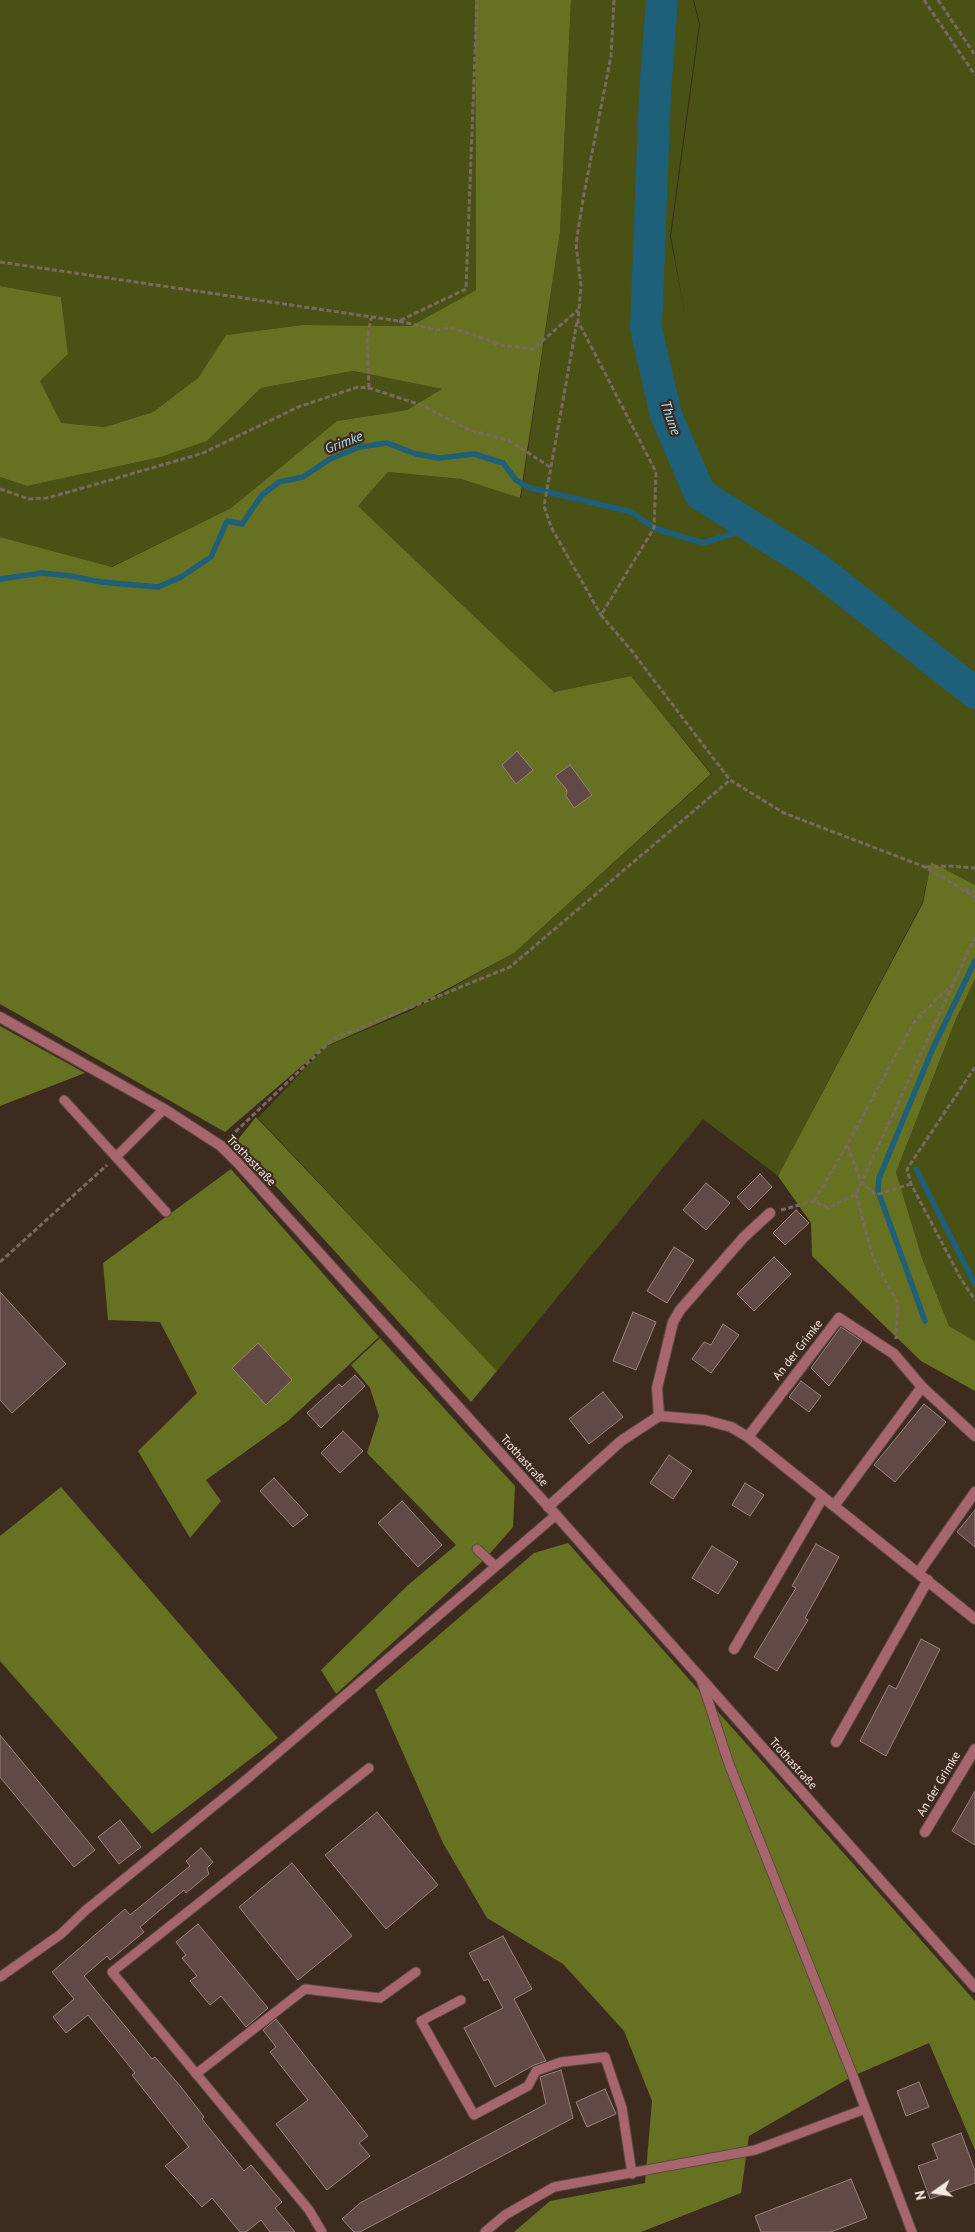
<!DOCTYPE html>
<meta charset="utf-8">
<style>
body{margin:0}
#map{position:relative;width:975px;height:2232px;overflow:hidden;background:#3d2b20;font-family:"PT Sans",sans-serif}
canvas{display:block}
.north{position:absolute;left:910px;top:2167px;width:50px;height:50px;-webkit-text-stroke:4px #3d2b20;paint-order:stroke;rotate:257deg;font-size:14px;font-weight:700;line-height:20px;text-align:center;color:#f5e9e2}
.north::after{content:'';display:block;margin:auto;width:18px;height:22px;background:#f5e9e2;clip-path:polygon(50% 0,100% 100%,50% 72%,0 100%)}
</style>
<div id="map">
<canvas width="975" height="2232"></canvas>
<div class="north">N</div>
</div>
<script>
const g = document.querySelector('canvas').getContext('2d');
g.lineJoin = 'round';
function paint(path, color) {
  g.fillStyle = color;
  g.fill(path, 'evenodd');
}
function toPath(rows) {
  const path = new Path2D();
  for (const r of rows) {
    path.moveTo(r[0], r[1]);
    for (let i = 2; i < r.length; i += 2) path.lineTo(r[i], r[i + 1]);
  }
  return path;
}
function stroke(path, color, width, dash) {
  g.strokeStyle = color;
  g.lineWidth = width;
  g.lineCap = dash ? 'butt' : 'round';
  g.setLineDash(dash || []);
  g.stroke(path);
}
function drawText(font, color, halo, rows, align = 'center') {
  g.font = font + ' "PT Sans",sans-serif';
  g.lineWidth = 4.5;
  g.setLineDash([]);
  g.textBaseline = 'middle';
  g.strokeStyle = halo;
  g.fillStyle = color;
  for (const [text, x, y, turn = 0] of rows) {
    g.save();
    g.translate(x, y);
    g.rotate((+turn || 0) * Math.PI / 180);
    g.textAlign = isNaN(turn) ? turn : align;
    if (halo) g.strokeText(text, 0, 0);
    g.fillText(text, 0, 0);
    g.restore();
  }
}
const green = toPath([
 [0,0,475,0,476,290,411,326,302,325,226,335,198,378,153,412,105,427,60,423,40,381,68,354,61,297,0,286],
 [571,0,693,0,699,24,670,236,686,321,671,236,700,24,694,0,975,0,975,885,931,863,922,903,778,1176,703,1119,497,1371,258,1118,325,1047,408,1012,514,953,712,774,631,676,554,692,358,506,388,472,461,479,521,498,560,232],
 [353,371,443,389,407,410,337,421,231,508,111,567,0,537,0,477,27,486,161,457,207,441,261,388],
 [975,979,975,1341,949,1326,922,1258,896,1172,956,1019]
]);
const forest = toPath([
 [475,0,571,0,560,232,520,498,461,479,388,472,358,506,554,692,631,676,711,774,514,953,408,1010,324,1047,225,1132,0,1004,0,537,112,567,231,508,337,421,407,410,442,389,353,371,261,388,207,441,161,457,27,486,0,477,0,286,61,297,68,354,40,381,61,423,105,427,153,412,198,378,226,335,302,325,411,326,476,290],
 [931,862,975,885,975,979,956,1019,896,1172,922,1258,949,1326,975,1341,975,1391,921,1361,812,1256,811,1223,778,1176,923,903],
 [0,1026,85,1073,0,1106],
 [256,1117,497,1371,471,1402,236,1142],
 [231,1169,379,1337,288,1421,206,1480,221,1501,190,1538,138,1451,197,1393,160,1322,108,1320,103,1263],
 [380,1338,515,1486,513,1527,486,1558,336,1694,321,1670,408,1585,456,1545,367,1453,379,1416,370,1388,351,1365],
 [61,1487,278,1738,152,1834,0,1661,0,1536],
 [568,1543,975,2001,975,2150,929,2043,853,2076,749,2136,741,2193,641,2232,514,2232,550,2201,645,2183,652,2101,624,2031,563,1964,487,1918,443,1843,375,1690,534,1553]
]);
const stream = toPath([
 [0,579,42,573,71,576,101,582,158,587,181,577,211,557,227,521,242,524,262,495,279,482,303,477,330,459,360,447,387,443,416,454,439,458,474,454,503,463,516,480,527,487,631,512,654,528,703,543,755,527],
 [916,1169,975,1284],
 [925,1321,878,1191,879,1178,933,1048,975,961]
]);
const river = toPath([
 [662,0,655,93,646,329,666,415,700,494,814,566,975,693]
]);
const building = toPath([
 [517,751,533,770,516,784,502,765,517,751],
 [570,765,592,795,574,808,566,796,567,790,555,776,570,765],
 [760,1174,772,1187,749,1210,737,1197,760,1174],
 [706,1183,730,1203,706,1230,683,1210,706,1183],
 [796,1210,809,1223,785,1245,773,1233,796,1210],
 [674,1247,694,1260,667,1303,647,1291,674,1247],
 [774,1257,791,1274,754,1311,737,1294,774,1257],
 [0,1292,66,1364,12,1413,0,1400,0,1292],
 [633,1312,656,1322,636,1370,613,1361,633,1312],
 [723,1324,739,1335,711,1373,692,1359,704,1342,711,1345,723,1324],
 [841,1327,862,1341,829,1386,811,1368,841,1327],
 [258,1343,292,1380,266,1405,232,1368,258,1343],
 [355,1375,365,1386,321,1428,307,1413,339,1384,342,1387,355,1375],
 [801,1381,821,1396,809,1412,789,1397,801,1381],
 [603,1392,623,1417,589,1444,569,1419,603,1392],
 [924,1404,946,1422,895,1482,874,1465,924,1404],
 [343,1431,363,1451,340,1473,321,1453,343,1431],
 [669,1455,692,1471,673,1499,650,1483,669,1455],
 [274,1478,308,1515,293,1527,260,1491,274,1478],
 [745,1483,764,1495,750,1516,732,1505,745,1483],
 [402,1501,442,1545,418,1567,378,1523,402,1501],
 [975,1510,975,1547,957,1532,975,1510],
 [816,1544,839,1557,805,1618,808,1620,777,1671,754,1657,796,1588,792,1586,816,1544],
 [712,1546,738,1562,718,1594,692,1578,712,1546],
 [921,1639,940,1649,886,1756,860,1741,889,1685,896,1689,921,1639],
 [0,1735,95,1850,74,1867,0,1777,0,1735],
 [975,1791,975,1845,952,1831,975,1791],
 [377,1812,438,1885,386,1929,325,1855,377,1812],
 [120,1820,141,1847,119,1864,98,1837,120,1820],
 [201,1848,213,1862,207,1868,209,1874,186,1893,184,1890,140,1927,144,1932,110,1960,107,1956,84,1976,152,2059,155,2057,181,2087,204,2117,202,2119,244,2171,251,2165,282,2202,275,2208,295,2232,270,2232,261,2220,246,2232,240,2232,212,2198,202,2207,165,2166,189,2147,132,2075,135,2073,88,2015,66,2033,53,2017,74,1999,52,1972,125,1909,130,1915,190,1866,186,1861,201,1848],
 [292,1863,352,1936,298,1980,239,1907,292,1863],
 [198,1924,268,2008,246,2027,221,1996,210,2005,190,1981,197,1976,182,1958,186,1955,176,1942,198,1924],
 [503,1936,532,1989,514,1999,546,2061,534,2065,495,2087,464,2028,503,2008,488,1979,484,1981,469,1953,503,1936],
 [276,2019,368,2136,359,2143,370,2156,327,2190,276,2124,308,2100,270,2052,276,2047,263,2030,276,2019],
 [561,2070,573,2118,360,2232,354,2232,342,2219,360,2203,546,2104,540,2077,561,2070],
 [919,2082,929,2107,906,2116,897,2091,919,2082],
 [605,2089,616,2114,587,2127,576,2102,605,2089],
 [961,2133,975,2171,975,2183,930,2199,918,2166,938,2159,932,2144,961,2133],
 [851,2179,867,2218,831,2232,761,2232,755,2216,851,2179]
]);
const path = toPath([
 [614,0,611,56,583,199,576,244,581,285,578,321,656,472,654,528,601,615,631,650,730,780,784,813,925,867,975,897],
 [924,0,975,75],
 [938,0,975,55],
 [0,262,399,321,466,289,477,0],
 [399,321,436,330,452,328,478,336,499,345,533,349,578,310],
 [577,322,544,506,551,527,601,615],
 [369,388,367,341,371,318],
 [0,489,29,499,47,498,76,490,203,453,298,407,358,387,369,388,421,405,467,429,510,441,550,467],
 [926,867,949,866,975,868],
 [965,889,975,892],
 [975,1067,907,1169,911,1184,961,1279,975,1300],
 [230,1137,333,1039,510,967,730,780],
 [848,1146,861,1182,876,1195,911,1184],
 [856,1194,873,1258,898,1303,896,1339],
 [814,1201,847,1145,914,1022,951,985],
 [781,1210,814,1201,828,1208,856,1194,975,937],
 [0,1262,107,1165]
]);
const lane = toPath([
 [64,1100,166,1212],
 [116,1157,164,1109],
 [477,1549,495,1566],
 [701,1679,729,1764,853,2076,912,2232],
 [0,1977,61,1934,86,1910,247,1779,556,1515],
 [461,2000,421,2021,474,2115,528,2086,536,2071,561,2062,605,2057,622,2108,632,2174],
 [196,2074,305,1989,380,1998,416,1972],
 [322,2232,309,2210,112,1972,369,1768],
 [485,2232,505,2215,554,2187,755,2150,865,2109]
]);
const street = toPath([
 [0,1017,164,1109,221,1146,238,1163,556,1515,975,1987],
 [659,1416,657,1388,673,1322,680,1310,744,1237,770,1213],
 [748,1437,839,1318,894,1354,922,1387,975,1436],
 [834,1506,922,1387],
 [548,1507,621,1441,659,1416,705,1420,731,1427,748,1437,975,1619],
 [919,1572,975,1492],
 [734,1649,823,1497],
 [836,1742,928,1580],
 [925,1832,975,1749]
]);
const streetNames = [
 ["Trothastraße",251,1161,46],
 ["An der Grimke",798,1350,-52],
 ["Trothastraße",524,1461,48],
 ["Trothastraße",793,1764,48],
 ["An der Grimke",939,1784,-59]
];
const waterNames = [
 ["Thune",670,418,71],
 ["Grimke",344,443,-21]
];
paint(green, '#4a5115');
paint(forest, '#677122');
stroke(stream, '#1e5f79', 5.5);
stroke(river, '#1e5f79', 32);
paint(building, '#614945');
stroke(building, '#9b817c', 1);
stroke(lane, '#5a493f', 11);
stroke(street, '#5a493f', 12);
stroke(path, '#79695f', 3, [5, 2.5]);
stroke(lane, '#a7666d', 9);
stroke(street, '#a7666d', 10);
drawText('12px', '#f5e9e2', '#3d2b20', streetNames);
drawText('italic 14px', '#a9dcf5', '#3d2b20', waterNames);
</script>
